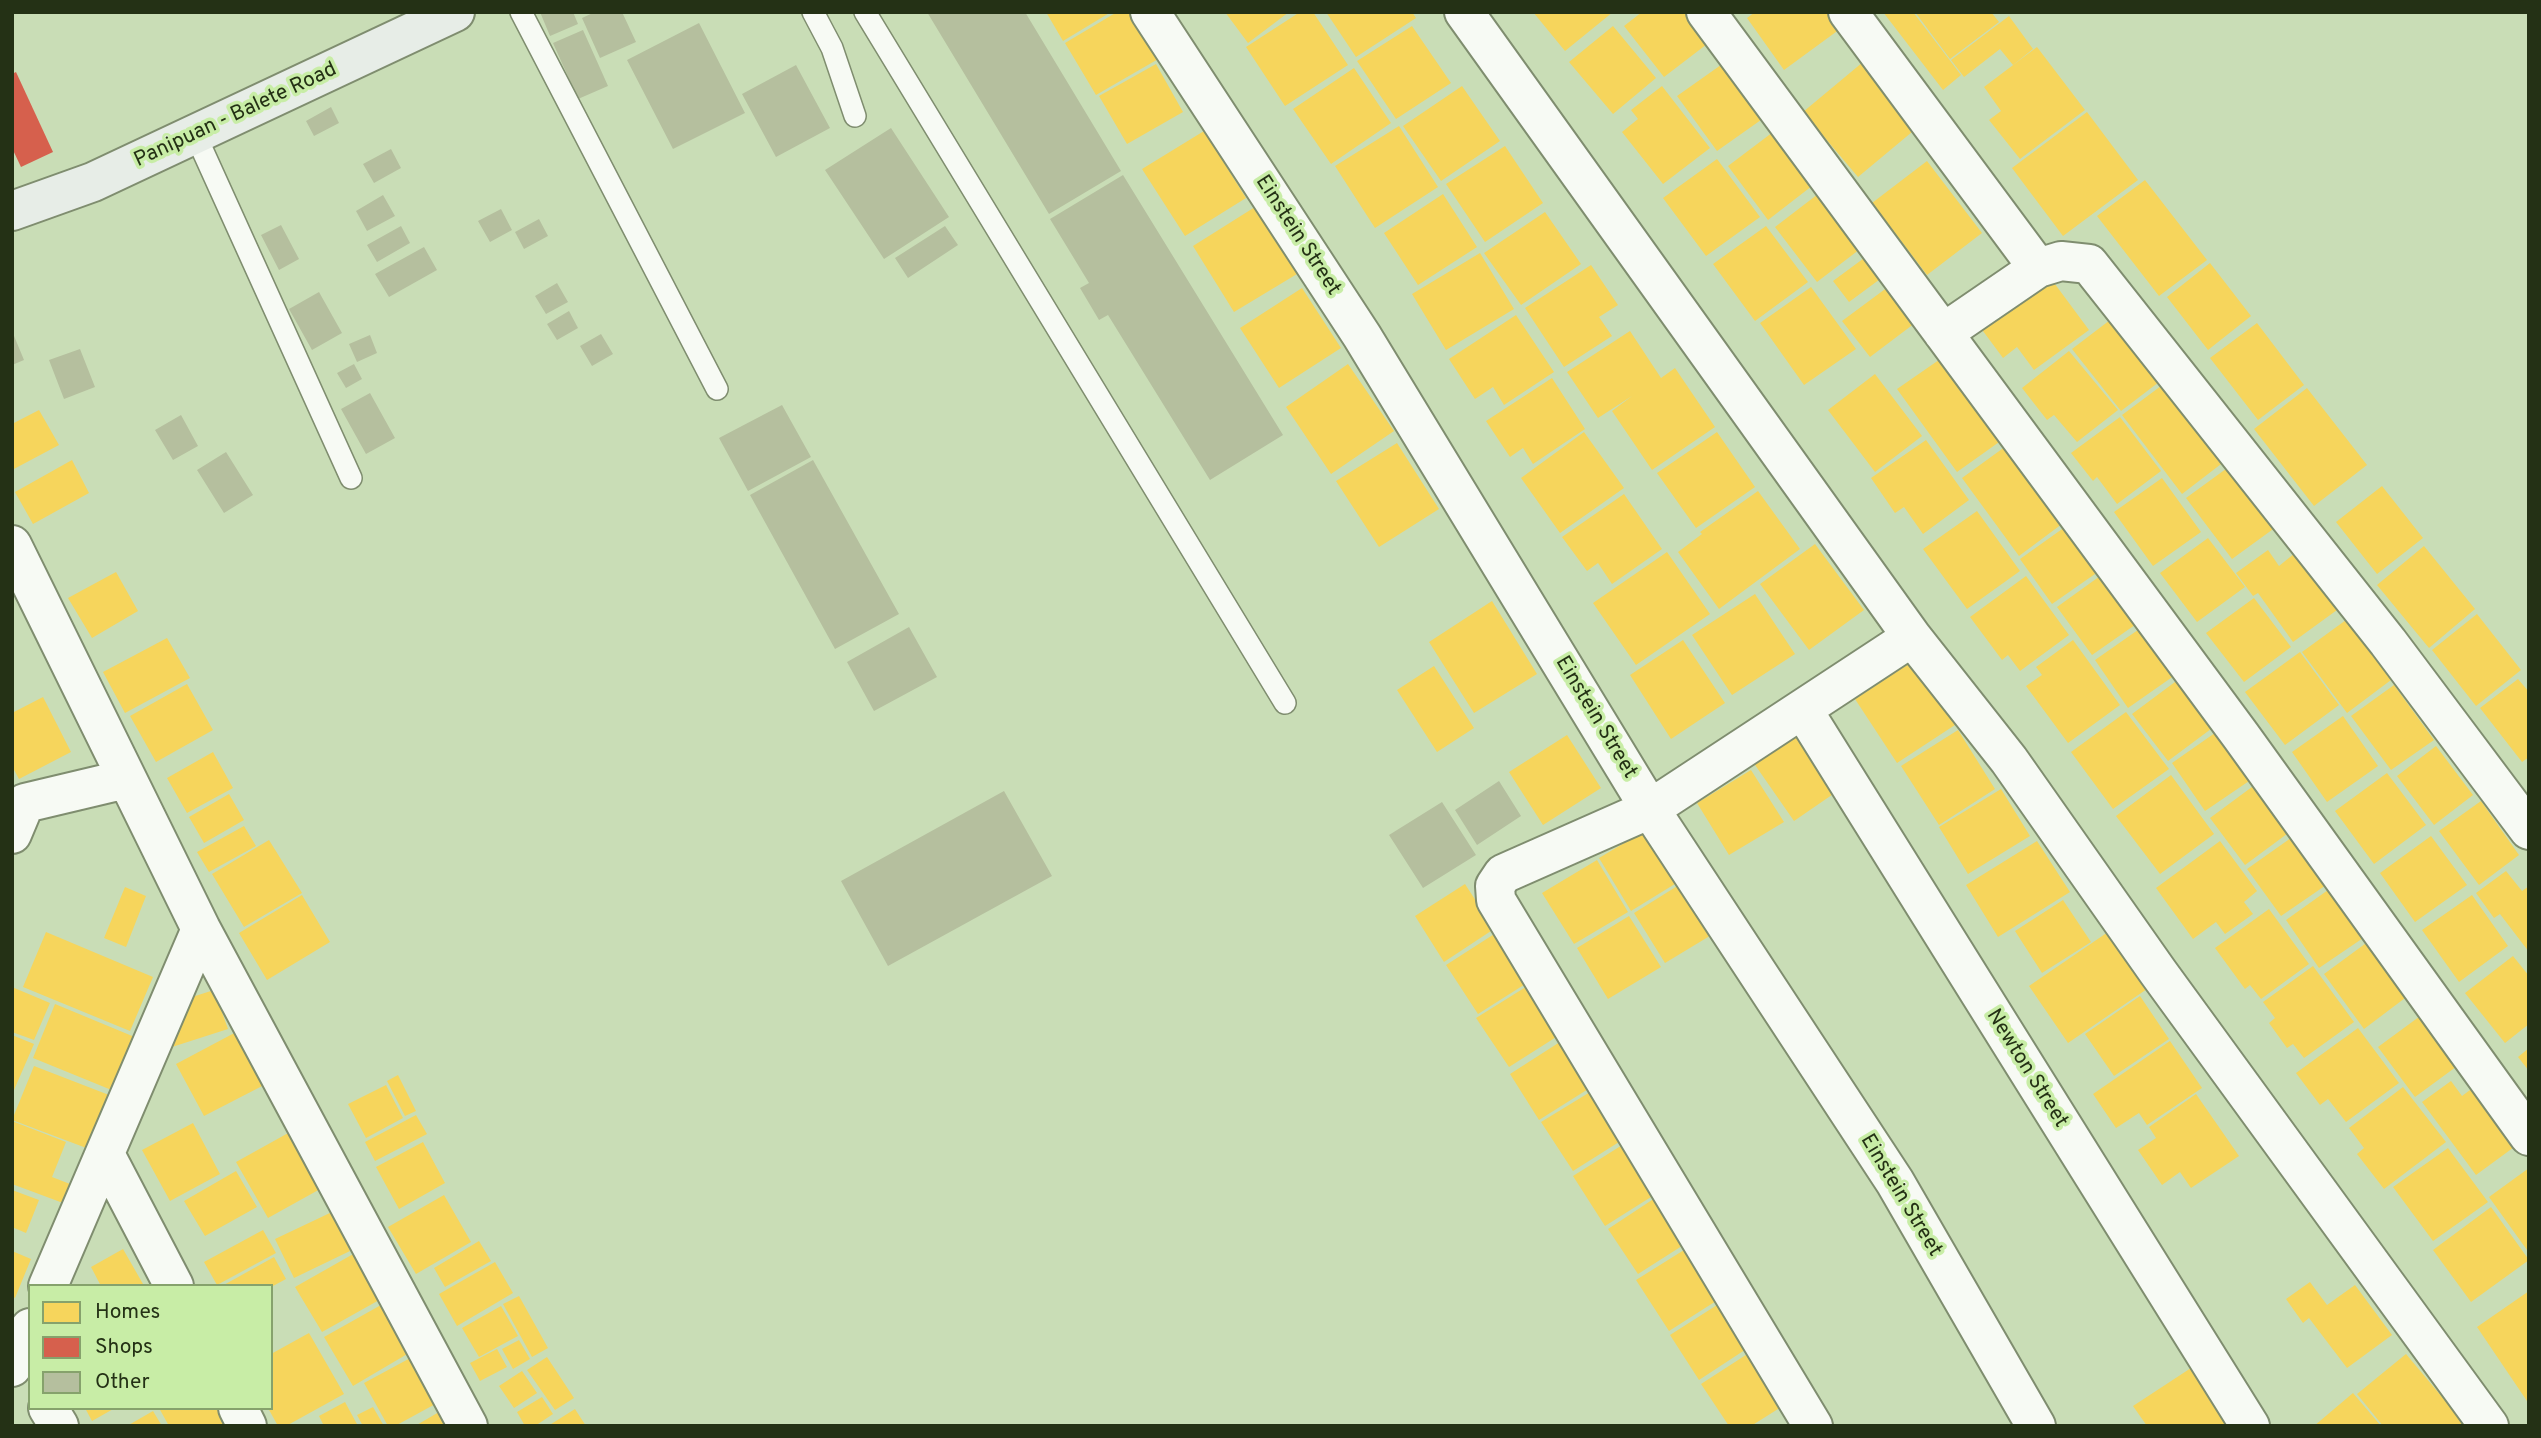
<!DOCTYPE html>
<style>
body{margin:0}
#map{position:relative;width:2541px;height:1438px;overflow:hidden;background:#c9ddb6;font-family:Overpass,sans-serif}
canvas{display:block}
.frame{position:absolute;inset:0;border:14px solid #243115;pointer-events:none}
.legend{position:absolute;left:28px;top:1284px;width:245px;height:126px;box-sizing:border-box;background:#c8eda6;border:2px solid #86a26c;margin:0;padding:9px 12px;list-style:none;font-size:21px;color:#243115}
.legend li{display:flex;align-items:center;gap:14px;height:35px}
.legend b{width:35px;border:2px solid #86a26c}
</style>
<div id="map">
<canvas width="2541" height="1438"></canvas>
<div class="frame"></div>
<ul class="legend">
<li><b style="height:19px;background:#f6d55c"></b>Homes</li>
<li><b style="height:19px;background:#d6604d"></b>Shops</li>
<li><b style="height:19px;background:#b5bf9e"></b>Other</li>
</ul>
</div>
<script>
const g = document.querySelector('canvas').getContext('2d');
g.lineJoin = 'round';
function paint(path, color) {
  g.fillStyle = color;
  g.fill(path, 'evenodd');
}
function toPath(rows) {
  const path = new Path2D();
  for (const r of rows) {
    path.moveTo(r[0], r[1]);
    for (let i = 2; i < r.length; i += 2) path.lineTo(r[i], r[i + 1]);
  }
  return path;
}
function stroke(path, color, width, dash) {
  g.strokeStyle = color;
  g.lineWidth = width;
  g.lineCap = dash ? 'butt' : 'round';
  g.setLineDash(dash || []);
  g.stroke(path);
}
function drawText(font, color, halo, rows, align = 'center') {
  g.font = font + ' Overpass,sans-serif';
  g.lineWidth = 7;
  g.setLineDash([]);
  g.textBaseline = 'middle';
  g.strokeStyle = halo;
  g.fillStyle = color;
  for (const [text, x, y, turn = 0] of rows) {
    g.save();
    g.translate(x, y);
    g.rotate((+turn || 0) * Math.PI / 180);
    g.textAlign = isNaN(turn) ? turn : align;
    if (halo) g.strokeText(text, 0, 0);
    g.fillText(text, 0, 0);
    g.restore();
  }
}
const homes = toPath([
 [1046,12,1111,12,1063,41],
 [1117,12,1132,12,1160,58,1096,95,1065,43],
 [1225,12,1289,12,1248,43],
 [1300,12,1313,12,1348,65,1285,106,1246,47],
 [1326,12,1412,12,1416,18,1356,57],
 [1533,12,1613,12,1565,51],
 [1642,12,1688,12,1711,41,1664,77,1624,26],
 [1755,12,1828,12,1840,29,1784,70,1747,18],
 [1883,12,1913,12,1961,75,1943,90],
 [1915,12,1991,12,1999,22,1950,59],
 [2009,16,2033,49,2013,65,2000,49,1964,77,1951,60],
 [1412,26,1451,83,1396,119,1357,61],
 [1613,26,1656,78,1613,114,1569,62],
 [2037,47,2085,110,2020,159,1989,120,2001,111,1984,87],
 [1728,60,1768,115,1717,151,1677,96],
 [1863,62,1918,127,1858,177,1803,112],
 [1156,64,1183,112,1127,144,1099,96],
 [1354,68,1391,123,1331,164,1293,109],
 [1462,86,1500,141,1441,181,1403,126],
 [1662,86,1710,148,1663,184,1622,132,1638,119,1631,110],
 [2087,112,2138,180,2063,236,2012,168],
 [1399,126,1438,187,1375,228,1335,166],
 [1781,126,1821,179,1768,220,1728,166],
 [1204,131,1246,198,1185,236,1142,169],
 [1505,146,1543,203,1485,242,1446,184],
 [1717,159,1760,217,1706,256,1663,198],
 [1927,161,1982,233,1927,275,1872,203],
 [2145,180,2207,260,2159,296,2097,216],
 [1822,191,1864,246,1817,282,1775,227],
 [1443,194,1477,247,1418,285,1384,233],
 [1255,207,1297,274,1234,312,1193,246],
 [1545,212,1581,264,1521,305,1484,253],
 [1766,226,1808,282,1755,321,1713,264],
 [1875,250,1891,271,1849,302,1833,281],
 [1480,253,1514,309,1446,350,1412,294],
 [2210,263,2251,316,2208,350,2167,297],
 [1591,265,1618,305,1599,317,1612,336,1564,367,1525,308],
 [2049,276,2089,330,2034,370,2017,347,2003,358,1980,327],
 [1896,281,1923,317,1870,357,1842,321],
 [1811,287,1856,349,1804,385,1760,323],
 [1302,288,1341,348,1279,388,1240,328],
 [1516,315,1554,372,1504,405,1493,387,1475,399,1449,359],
 [2114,317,2163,379,2121,411,2072,349],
 [2257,323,2304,385,2258,420,2210,358],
 [1630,331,1661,378,1675,368,1715,427,1652,470,1612,411,1632,396,1598,418,1567,372],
 [2069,351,2118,410,2077,442,2054,415,2047,420,2022,388],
 [1949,353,2009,435,1957,472,1897,389],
 [1348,364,1394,431,1331,474,1286,407],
 [1875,374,1922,436,1875,472,1828,410],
 [1552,378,1585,429,1533,464,1523,448,1510,457,1486,421],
 [2165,383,2225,461,2182,494,2122,415],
 [2307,388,2367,465,2314,506,2254,429],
 [39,410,59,445,12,470,12,424],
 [2120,417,2161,471,2117,504,2097,477,2093,481,2071,453],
 [1584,432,1624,488,1560,533,1521,478],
 [1717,432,1755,487,1696,528,1657,473],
 [1926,440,1969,500,1923,534,1904,507,1895,513,1871,478],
 [2013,441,2070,518,2019,556,1962,478],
 [1397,443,1439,509,1379,547,1336,481],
 [72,460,89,493,33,524,15,492],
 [2230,466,2276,527,2232,559,2186,498],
 [2162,478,2201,532,2153,566,2114,512],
 [2382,486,2423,538,2377,574,2336,522],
 [1758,491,1800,549,1719,609,1678,552,1702,534,1700,532],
 [1624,494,1662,549,1612,584,1598,563,1587,571,1562,537],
 [1977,511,2020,571,1967,609,1923,549],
 [2072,522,2105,567,2052,604,2020,559],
 [2208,538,2245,587,2197,622,2160,573],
 [1815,544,1864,610,1809,650,1760,584],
 [2424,546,2475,609,2429,648,2377,585],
 [2268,550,2279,566,2295,553,2337,610,2293,642,2258,593,2253,596,2236,573],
 [1667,552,1710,614,1636,665,1593,603],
 [2107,571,2142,620,2092,655,2057,607],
 [116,572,138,611,92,638,68,598],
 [2026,576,2069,635,2020,671,2008,655,2002,660,1970,617],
 [1755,594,1795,654,1732,695,1692,635],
 [2254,598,2291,647,2244,682,2206,633],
 [1492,601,1537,674,1474,713,1429,642],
 [2477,614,2521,670,2476,706,2432,650],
 [2346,620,2391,680,2347,713,2302,652],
 [2145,625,2178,673,2128,708,2095,660],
 [167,638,190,678,125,713,103,672],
 [1683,640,1725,703,1671,739,1630,675],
 [2073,640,2120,705,2068,743,2026,686,2042,675,2036,667],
 [2300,652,2339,705,2285,745,2245,692],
 [1913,661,1955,725,1897,763,1855,699],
 [1434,666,1474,728,1437,752,1397,690],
 [2183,676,2219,723,2168,761,2132,714],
 [2518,679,2529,692,2529,757,2522,762,2480,708],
 [187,684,213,730,156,762,130,716],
 [2394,685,2434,740,2391,770,2351,716],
 [43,697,71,752,19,779,12,766,12,713],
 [2126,712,2169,769,2113,809,2071,752],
 [2343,716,2378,766,2327,802,2292,752],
 [2222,728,2255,777,2205,811,2172,763],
 [1800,729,1842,788,1794,821,1753,762],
 [1958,730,1995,789,1939,825,1901,766],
 [1567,735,1601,788,1543,825,1509,772],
 [2436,746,2473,795,2434,825,2397,776],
 [213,752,233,788,187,813,167,778],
 [1751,770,1784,822,1729,855,1697,803],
 [2387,773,2426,825,2374,864,2335,811],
 [2171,775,2214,834,2160,874,2116,816],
 [2260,781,2295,828,2245,865,2210,818],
 [2001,789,2030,836,1968,874,1939,827],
 [229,794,244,820,204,843,189,817],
 [2481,801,2519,855,2479,885,2439,831],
 [244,826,256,846,209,872,197,852],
 [1651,827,1683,879,1631,911,1599,858],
 [2298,833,2332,881,2281,916,2247,869],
 [2431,836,2467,885,2415,922,2380,873],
 [269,840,302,893,244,927,212,874],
 [2037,841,2070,892,1998,937,1966,885],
 [2220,841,2257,891,2244,902,2253,914,2225,934,2216,922,2193,939,2156,888],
 [1597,860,1628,912,1574,944,1542,893],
 [2506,871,2522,891,2529,886,2529,952,2500,914,2494,918,2476,893],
 [1687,880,1718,931,1665,963,1634,913],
 [1465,884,1494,929,1444,962,1415,916],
 [2335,885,2369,934,2319,968,2286,920],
 [125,887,146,896,126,947,104,938],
 [302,895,330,942,267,980,239,933],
 [2472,895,2508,946,2459,982,2422,930],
 [2063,900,2091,942,2042,973,2015,931],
 [2269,909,2309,964,2261,999,2250,985,2245,989,2215,948],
 [1629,916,1661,967,1608,999,1577,948],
 [1499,931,1530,981,1478,1014,1446,965],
 [46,932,153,977,130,1031,23,987],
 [2108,932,2147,989,2068,1043,2029,986],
 [2373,938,2413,992,2364,1029,2324,974],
 [2513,956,2529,976,2529,1024,2505,1043,2465,993],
 [2313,966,2354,1022,2304,1058,2293,1044,2287,1048,2269,1023,2275,1018,2263,1002],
 [1529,985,1561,1034,1509,1067,1476,1018],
 [12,987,50,1003,34,1040,12,1032],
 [214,990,228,1029,172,1047,189,998],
 [2140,996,2169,1039,2114,1076,2085,1034],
 [55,1004,137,1038,114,1091,33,1058],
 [2427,1011,2464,1061,2415,1097,2378,1047],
 [2358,1028,2399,1083,2346,1122,2328,1099,2320,1105,2296,1073],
 [240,1030,268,1083,204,1116,176,1064],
 [12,1035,34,1044,14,1090,12,1089],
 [1563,1040,1593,1086,1539,1120,1510,1074],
 [2170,1041,2202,1088,2147,1125,2139,1113,2116,1128,2093,1094],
 [2529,1048,2529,1071,2518,1057],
 [34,1066,109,1095,89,1149,12,1120],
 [398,1075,416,1111,405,1116,387,1081],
 [2451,1081,2462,1096,2478,1084,2521,1142,2476,1175,2422,1102],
 [386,1085,403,1118,366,1138,348,1104],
 [2403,1087,2446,1142,2384,1189,2357,1154,2364,1148,2349,1128],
 [1595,1089,1627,1137,1573,1171,1541,1122],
 [2196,1094,2239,1156,2191,1188,2180,1172,2162,1185,2138,1150,2156,1138,2149,1127],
 [416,1115,427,1134,375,1161,365,1142],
 [12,1121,66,1142,52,1177,70,1184,63,1203,12,1184],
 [193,1123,220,1174,170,1201,142,1150],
 [290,1132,322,1188,268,1218,236,1162],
 [423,1142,445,1183,399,1209,376,1167],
 [1627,1142,1659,1192,1605,1226,1573,1176],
 [2448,1148,2488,1202,2433,1241,2393,1187],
 [2529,1168,2529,1248,2527,1250,2489,1197],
 [236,1171,257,1207,205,1236,184,1201],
 [12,1190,39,1200,26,1233,12,1227],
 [444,1195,471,1242,416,1274,388,1227],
 [1655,1198,1685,1244,1638,1274,1608,1229],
 [2491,1207,2529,1260,2471,1302,2433,1250],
 [332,1212,350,1251,294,1278,275,1239],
 [263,1230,276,1253,217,1285,204,1262],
 [479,1241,491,1261,445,1287,434,1268],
 [1692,1245,1724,1296,1669,1331,1636,1280],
 [123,1249,143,1284,101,1286,91,1267],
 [12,1251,31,1259,15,1298,12,1296],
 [355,1253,381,1299,322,1332,295,1287],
 [274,1257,286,1279,273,1286,222,1286],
 [495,1262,513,1293,457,1326,439,1294],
 [2310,1282,2327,1305,2355,1285,2392,1335,2347,1368,2309,1318,2303,1323,2286,1299],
 [2529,1291,2529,1404,2477,1327],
 [519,1296,548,1348,532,1357,503,1304],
 [1728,1298,1757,1342,1699,1380,1670,1335],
 [381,1305,409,1353,353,1386,324,1337],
 [501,1306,518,1336,479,1357,462,1328],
 [309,1333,344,1394,286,1426,278,1426,268,1408,271,1408,271,1354],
 [519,1340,530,1359,513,1369,502,1349],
 [497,1349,507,1367,480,1381,470,1363],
 [1752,1351,1786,1404,1751,1426,1729,1426,1701,1384],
 [2406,1354,2463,1422,2458,1426,2383,1426,2357,1394],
 [414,1356,439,1402,395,1426,388,1426,364,1383],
 [547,1357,574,1398,555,1410,527,1370],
 [2191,1368,2230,1426,2147,1426,2133,1406],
 [522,1371,537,1393,514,1408,499,1386],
 [2353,1393,2381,1426,2314,1426],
 [542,1397,553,1414,535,1426,525,1426,517,1412],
 [345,1402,358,1426,324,1426,319,1416],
 [373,1407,384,1426,363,1426,357,1415],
 [85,1408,115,1408,92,1421],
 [159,1408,231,1408,241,1426,169,1426],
 [575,1409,586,1426,548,1426],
 [153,1411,162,1426,127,1426],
 [439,1412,447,1426,415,1426]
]);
const shops = toPath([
 [16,72,53,152,21,167,12,148,12,74]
]);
const building = toPath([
 [540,12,573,12,578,24,550,36],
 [595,12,622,12,636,42,600,58,582,18],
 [927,12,1025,12,1121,171,1049,214],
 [699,23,745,113,673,149,627,60],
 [583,30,608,86,578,99,553,43],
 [796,65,830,128,776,157,742,94],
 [331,107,339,123,314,136,306,121],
 [891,128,949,217,884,259,825,170],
 [391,149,401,168,374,183,363,164],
 [1123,175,1283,435,1210,480,1108,315,1099,320,1080,288,1089,283,1050,219],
 [383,195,395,216,367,231,356,211],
 [501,209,512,230,490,242,478,221],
 [539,219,548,236,524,249,515,232],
 [281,225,299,259,279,270,261,235],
 [401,226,410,243,377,262,367,245],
 [945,226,958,245,908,278,895,258],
 [424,247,437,270,389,297,375,274],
 [557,283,568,302,546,314,535,296],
 [319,292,342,333,312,350,289,309],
 [569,311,578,328,557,340,547,324],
 [12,331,24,360,12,365],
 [601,334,613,354,592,366,580,346],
 [370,335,377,353,357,362,349,344],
 [80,349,95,387,64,399,49,360],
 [354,364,362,379,346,388,337,373],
 [370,393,395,438,366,454,341,409],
 [782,405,811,457,748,491,719,438],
 [181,415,198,446,173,460,155,430],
 [226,452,253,495,224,513,197,470],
 [813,460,899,614,835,649,750,495],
 [909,627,937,677,874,711,847,662],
 [1499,781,1521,816,1477,845,1455,810],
 [1004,791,1052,876,888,966,841,881],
 [1442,802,1476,855,1423,888,1389,835]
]);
const lane = toPath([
 [521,12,717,389],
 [813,12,832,48,855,116],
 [865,12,1285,703],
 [196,136,351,478]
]);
const street = toPath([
 [1150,12,1362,336,1650,809,1895,1182,2036,1426],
 [1464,12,1912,637,2009,760,2158,972,2489,1426],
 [1706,12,2241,736,2529,1136],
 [1848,12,2038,268,2061,261,2089,264,2388,642,2529,830],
 [1943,333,2038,268],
 [12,545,201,929,468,1426],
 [1803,710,2250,1426],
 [12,834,25,803,126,779],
 [106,1156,174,1286],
 [48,1286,201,929],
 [12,1367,30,1328],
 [48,1408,59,1426],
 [238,1408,247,1426],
 [1813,1426,1496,900,1495,886,1503,874,1650,809,1912,637]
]);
const secondary = toPath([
 [12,211,93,182,455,12]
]);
const streetNames = [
 ["Panipuan - Balete Road",236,116,-25],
 ["Einstein Street",1297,236,57],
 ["Einstein Street",1595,718,59],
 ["Newton Street",2026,1069,58],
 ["Einstein Street",1900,1196,59]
];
paint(homes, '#f6d55c');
paint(shops, '#d6604d');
paint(building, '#b5bf9e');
stroke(lane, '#7f8d6f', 24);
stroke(street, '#7f8d6f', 42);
stroke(secondary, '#7f8d6f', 42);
stroke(lane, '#f7faf4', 21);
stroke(street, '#f7faf4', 38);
stroke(secondary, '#e7ede7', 38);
drawText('21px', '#243115', '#c8eda6', streetNames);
</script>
